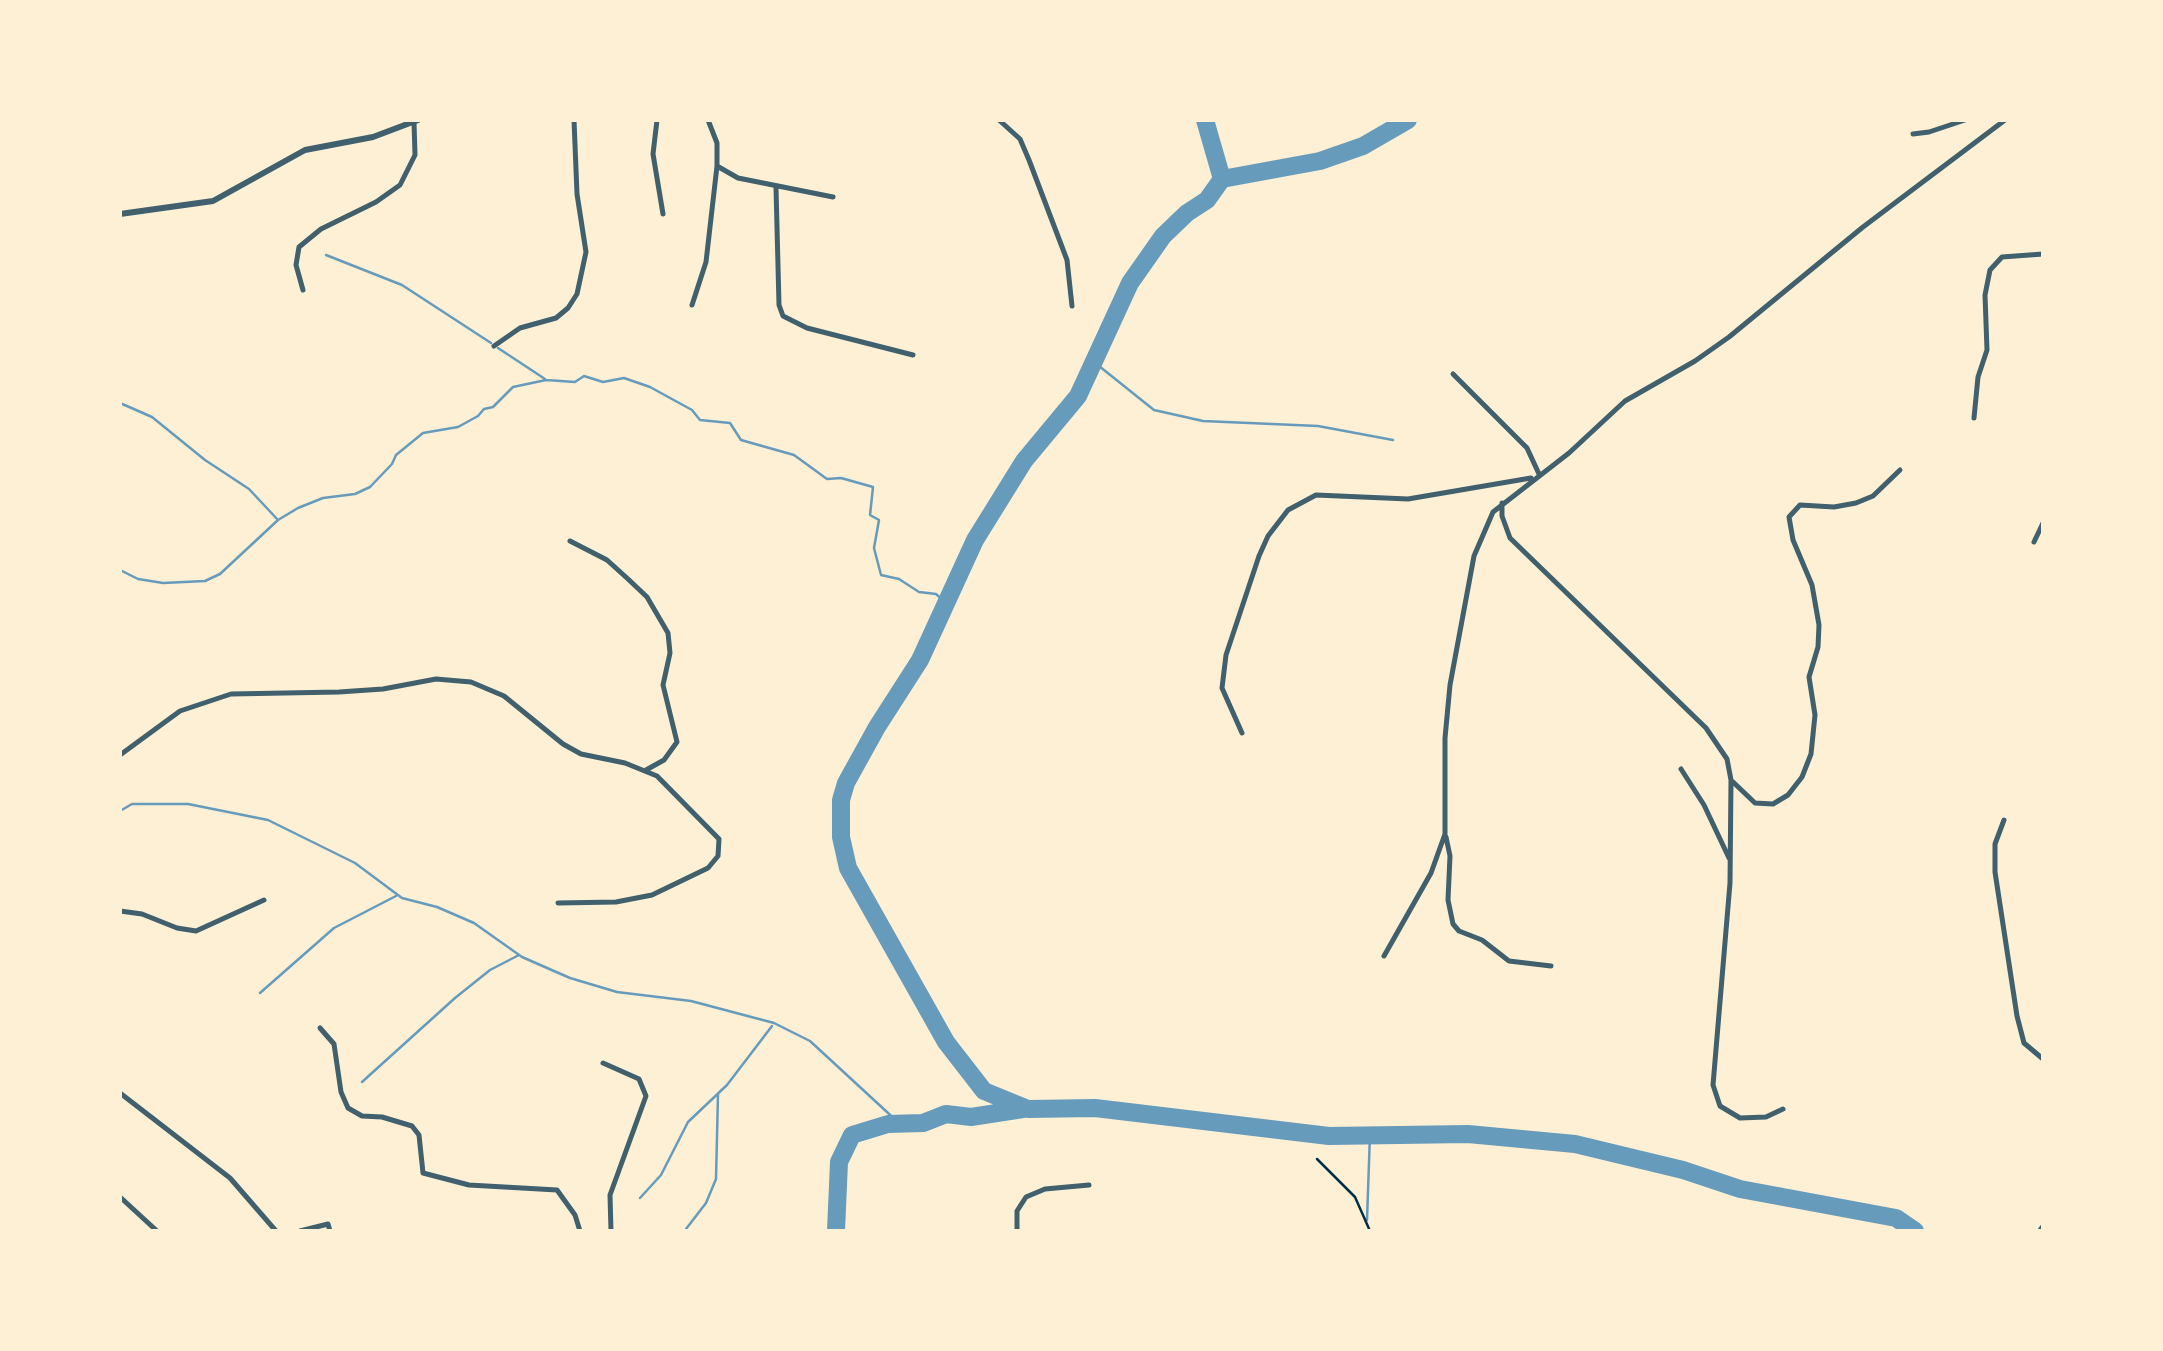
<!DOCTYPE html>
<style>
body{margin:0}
#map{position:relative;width:2163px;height:1351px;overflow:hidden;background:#fdf0d5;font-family:"Titillium Web",sans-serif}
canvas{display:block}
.frame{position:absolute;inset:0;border:122px solid #fdf0d5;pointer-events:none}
</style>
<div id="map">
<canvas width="2163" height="1351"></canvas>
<div class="frame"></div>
</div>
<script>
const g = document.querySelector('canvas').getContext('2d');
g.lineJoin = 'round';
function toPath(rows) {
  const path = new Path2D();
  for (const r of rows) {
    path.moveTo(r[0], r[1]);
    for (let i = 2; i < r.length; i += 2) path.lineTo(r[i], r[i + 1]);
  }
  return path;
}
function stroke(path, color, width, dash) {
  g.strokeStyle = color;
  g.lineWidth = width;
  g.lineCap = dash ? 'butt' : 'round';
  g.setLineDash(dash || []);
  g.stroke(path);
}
const stream = toPath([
 [326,255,402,285,491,343],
 [498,348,545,379],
 [1094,362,1154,410,1203,421,1318,426,1393,440],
 [120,403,152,417,205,460,249,489,278,520],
 [120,570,138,579,163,583,205,581,220,574,278,520,298,508,323,498,355,494,370,487,392,464,396,455,423,433,458,427,478,416,484,409,493,407,513,387,546,380,575,382,584,376,603,382,624,378,650,387,692,410,700,420,730,423,741,440,794,455,827,479,841,478,873,487,870,515,879,520,874,548,881,575,899,579,919,592,936,594,946,603],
 [120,811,132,804,188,804,268,820,355,863,402,898,437,907,474,923,522,957,570,978,617,992,691,1001,774,1023,810,1041,900,1124],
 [260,993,334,928,396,896],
 [362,1082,455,998,490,970,519,955],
 [640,1198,661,1175,688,1122,727,1085,772,1026],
 [1367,1220,1370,1134],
 [686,1229,706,1203,716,1179,718,1094]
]);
const river = toPath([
 [1205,120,1222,179,1207,200,1187,213,1163,236,1130,283,1078,396,1024,461,975,540,920,660,877,727,846,783,841,800,841,837,848,868,946,1042,984,1091,1028,1109,1095,1108,1329,1136,1468,1134,1575,1144,1683,1170,1740,1189,1896,1218,1915,1231],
 [1222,179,1320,161,1363,146,1408,120],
 [836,1231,839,1162,852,1135,888,1124,923,1123,946,1114,971,1117,1023,1109]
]);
const path = toPath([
 [1317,1159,1355,1197,1370,1231]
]);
const minor = toPath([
 [657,120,653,154,663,214],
 [999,120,1020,139,1029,160,1067,260,1072,306],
 [1913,134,1929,132,1965,120],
 [717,166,738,178,833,197],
 [776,188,779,305,783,316,807,328,913,355],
 [303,290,296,265,299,247,321,229,376,202,400,185,415,155,414,122],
 [692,305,706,262,717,166,717,143,708,120],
 [494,346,520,328,556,318,568,308,577,294,586,252,577,194,574,120],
 [1453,374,1527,448,1539,474],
 [1974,418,1978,377,1987,350,1985,295,1990,270,2002,257,2043,254],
 [1502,503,1502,516,1510,538,1706,728,1727,759,1731,780,1730,883,1713,1085,1720,1106,1740,1118,1766,1117,1783,1109],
 [570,541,607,560,628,579,647,597,668,633,670,653,663,685,677,742,664,760,646,770],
 [2034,542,2043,523],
 [1242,733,1222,688,1226,655,1259,556,1268,536,1288,510,1316,495,1408,499,1531,478],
 [120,755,180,711,231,694,339,692,383,689,436,679,471,682,504,696,563,744,581,754,625,763,657,776,719,839,718,856,708,868,652,895,616,902,558,903],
 [1681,769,1704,805,1729,858],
 [1733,782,1755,803,1773,804,1788,795,1802,777,1811,754,1815,715,1809,677,1818,647,1819,625,1812,585,1793,540,1789,517,1800,505,1834,507,1856,503,1873,496,1900,470],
 [2004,820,1995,844,1995,872,2017,1016,2024,1043,2043,1059],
 [1446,837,1450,856,1448,900,1453,924,1459,931,1482,940,1509,961,1551,966],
 [120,911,142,914,177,928,196,931,264,900],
 [1384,956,1431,873,1445,834,1445,738,1450,685,1474,556,1493,512,1569,453,1625,401,1695,361,1729,337,1863,227,2005,120],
 [320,1028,334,1044,341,1092,348,1108,362,1116,382,1117,412,1126,419,1135,423,1173,469,1185,557,1190,575,1215,580,1231],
 [603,1063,639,1079,646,1096,610,1195,611,1231],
 [120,1093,230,1178,276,1231],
 [120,1197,157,1231],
 [300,1231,328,1224,330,1231],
 [1017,1231,1017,1211,1026,1197,1045,1189,1089,1185]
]);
const tertiary = toPath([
 [120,214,213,201,305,150,373,137,418,120],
 [2040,1231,2043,1227]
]);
stroke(stream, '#669bbc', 2.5);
stroke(river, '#669bbc', 18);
stroke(path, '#003049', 2.5);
stroke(minor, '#3f606c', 5);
stroke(tertiary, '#3f606c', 6);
</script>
